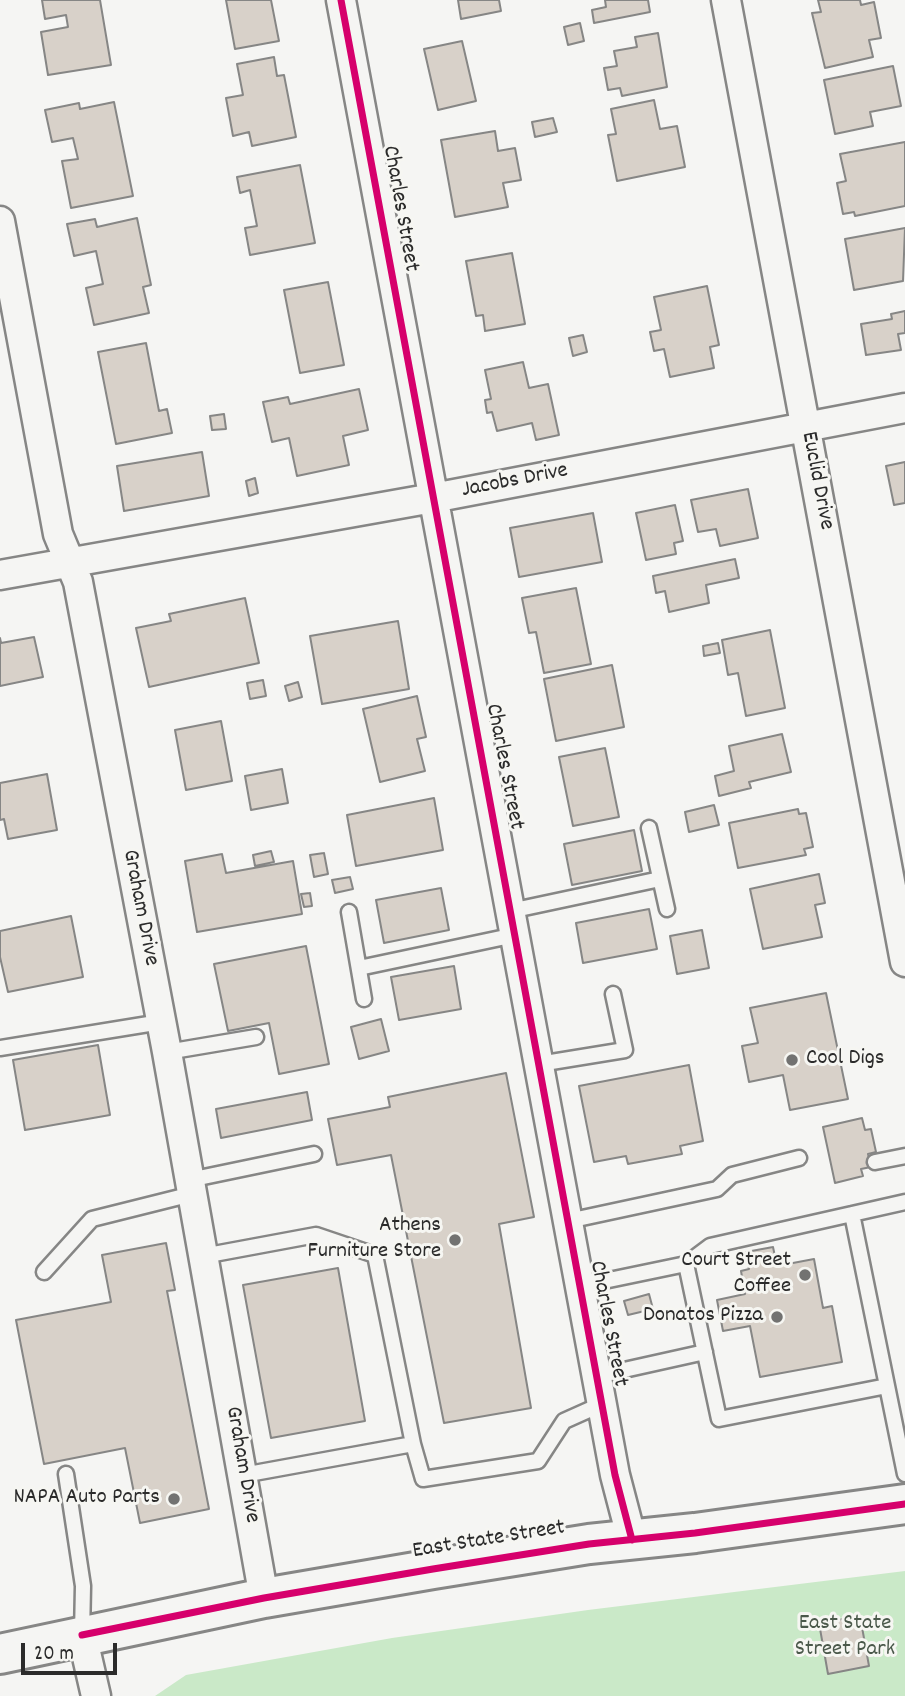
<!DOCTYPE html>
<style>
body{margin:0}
#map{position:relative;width:905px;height:1696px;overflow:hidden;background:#f5f5f3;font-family:Dekko,sans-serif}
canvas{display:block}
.scale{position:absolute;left:21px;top:1643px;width:96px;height:32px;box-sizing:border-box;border:4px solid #2b2b2b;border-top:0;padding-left:9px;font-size:21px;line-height:24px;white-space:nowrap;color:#2b2b2b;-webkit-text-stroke:5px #f6f6f2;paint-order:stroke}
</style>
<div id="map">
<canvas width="905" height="1696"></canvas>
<div class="scale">20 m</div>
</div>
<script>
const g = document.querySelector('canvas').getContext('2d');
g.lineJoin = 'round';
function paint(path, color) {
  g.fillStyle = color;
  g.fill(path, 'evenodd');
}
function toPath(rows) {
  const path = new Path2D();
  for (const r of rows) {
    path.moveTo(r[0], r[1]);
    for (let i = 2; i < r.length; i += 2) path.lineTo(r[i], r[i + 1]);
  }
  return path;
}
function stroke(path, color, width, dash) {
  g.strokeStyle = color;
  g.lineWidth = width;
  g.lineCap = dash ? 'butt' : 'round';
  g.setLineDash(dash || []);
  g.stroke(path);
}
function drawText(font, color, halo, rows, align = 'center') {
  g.font = font + ' Dekko,sans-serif';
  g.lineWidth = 6;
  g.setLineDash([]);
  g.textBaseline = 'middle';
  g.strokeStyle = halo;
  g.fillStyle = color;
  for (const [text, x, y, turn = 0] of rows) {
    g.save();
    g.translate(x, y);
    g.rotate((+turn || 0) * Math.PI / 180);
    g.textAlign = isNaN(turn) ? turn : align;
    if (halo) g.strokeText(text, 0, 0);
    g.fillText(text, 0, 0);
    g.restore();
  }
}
const green = toPath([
 [905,1571,905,1696,155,1696,186,1675,392,1638,588,1610]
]);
const building = toPath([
 [42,0,100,0,111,65,48,75,41,32,68,27,66,15,45,19,42,0],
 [226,0,271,0,279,41,235,49,226,0],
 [458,0,499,0,501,11,461,19,458,0],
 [605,0,648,0,650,12,594,23,592,10,606,7,605,0],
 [818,0,860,0,861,5,874,2,881,38,869,40,873,57,825,68,812,13,821,12,818,0],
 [580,23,584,41,568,45,564,27,580,23],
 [658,33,667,87,622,96,620,88,608,90,604,68,617,66,614,51,637,47,635,37,658,33],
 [462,41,476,101,438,110,424,49,462,41],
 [274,57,277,76,284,75,296,137,252,146,249,132,233,136,226,98,243,95,237,64,274,57],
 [893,66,901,106,870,112,873,126,835,134,824,80,893,66],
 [654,100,660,129,677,126,685,167,617,181,608,135,616,134,611,109,654,100],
 [114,102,133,196,71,208,62,161,78,159,73,138,52,142,45,110,79,103,80,109,114,102],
 [553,118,557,132,535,137,532,122,553,118],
 [495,131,498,151,515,148,521,180,503,183,508,207,455,217,441,140,495,131],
 [905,142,905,206,855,216,854,212,843,214,837,183,846,181,840,154,905,142],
 [300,165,315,243,250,255,245,228,257,226,250,190,240,193,237,177,300,165],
 [137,218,151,285,143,287,149,313,94,325,86,288,103,284,96,251,74,256,67,224,95,219,97,227,137,218],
 [905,228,903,281,854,290,845,239,905,228],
 [512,253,525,324,485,331,483,315,476,316,466,261,512,253],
 [328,282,344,365,300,373,284,290,328,282],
 [707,286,719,345,710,347,714,368,670,377,664,349,654,351,650,332,661,330,654,297,707,286],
 [905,311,905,333,898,334,901,350,866,355,861,324,892,319,891,314,905,311],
 [583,335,587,352,573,356,569,338,583,335],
 [146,343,159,411,167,409,172,433,116,444,98,352,146,343],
 [523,362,529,388,548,384,559,435,536,440,532,423,497,431,492,412,487,413,485,400,491,399,485,370,523,362],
 [359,389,368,430,343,436,349,465,297,476,289,438,272,442,263,402,288,397,290,404,359,389],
 [224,414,226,429,212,430,210,416,224,414],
 [202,452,209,496,124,511,117,466,202,452],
 [905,462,905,503,894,505,886,466,905,462],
 [255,478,258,493,249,496,246,481,255,478],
 [748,489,758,538,720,546,716,529,698,532,691,500,748,489],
 [675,505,683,541,674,543,676,554,646,560,636,513,675,505],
 [593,513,602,562,519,577,510,528,593,513],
 [735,559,739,578,706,585,709,603,669,612,665,591,656,593,653,576,735,559],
 [576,588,591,664,544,673,536,632,529,633,522,598,576,588],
 [245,598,259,663,149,687,136,628,171,621,169,614,245,598],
 [398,621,409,689,322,704,310,636,398,621],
 [770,630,785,708,746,716,738,673,728,675,722,640,770,630],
 [34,637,43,677,0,686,0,638,1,643,34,637],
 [718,643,720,653,704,656,703,646,718,643],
 [612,665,624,727,556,741,544,679,612,665],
 [263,680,266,696,250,699,247,683,263,680],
 [298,682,302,697,289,701,285,686,298,682],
 [417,696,426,737,417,739,425,771,380,782,363,709,417,696],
 [221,721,232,781,186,790,175,730,221,721],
 [782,734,791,772,749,782,751,788,719,796,715,776,734,771,729,746,782,734],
 [605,748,619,817,573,826,559,757,605,748],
 [282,769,288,803,251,810,245,776,282,769],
 [47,774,57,830,8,839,4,819,0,820,0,783,47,774],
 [434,798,443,850,356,866,347,815,434,798],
 [714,805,719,825,689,832,685,812,714,805],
 [798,809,799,814,806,813,813,847,804,849,806,855,738,868,729,823,798,809],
 [634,830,642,871,572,885,564,844,634,830],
 [271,851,274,862,255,866,253,855,271,851],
 [324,853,328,874,314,877,310,855,324,853],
 [222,854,226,873,293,861,302,914,197,932,185,861,222,854],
 [819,874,825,903,815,905,822,937,763,949,750,889,819,874],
 [350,877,353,889,335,893,332,880,350,877],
 [441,888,449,930,384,943,376,900,441,888],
 [310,893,312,906,304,907,301,894,310,893],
 [649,909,657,949,583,963,576,923,649,909],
 [71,916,83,977,8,992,0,957,0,931,71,916],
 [702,930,709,968,677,974,670,936,702,930],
 [306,946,329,1064,279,1074,269,1023,228,1031,214,964,306,946],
 [454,966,461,1009,399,1020,391,977,454,966],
 [826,993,848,1099,790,1110,783,1075,749,1082,742,1046,758,1043,750,1008,826,993],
 [381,1019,389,1051,359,1059,351,1027,381,1019],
 [98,1045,110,1115,25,1130,13,1060,98,1045],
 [689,1065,703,1141,680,1146,682,1154,628,1164,626,1156,594,1162,579,1086,689,1065],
 [506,1073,534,1217,499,1224,531,1408,444,1423,391,1155,337,1165,328,1119,390,1107,388,1097,506,1073],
 [307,1092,312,1120,221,1138,216,1109,307,1092],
 [862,1118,865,1130,871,1129,876,1152,868,1154,871,1167,861,1169,863,1176,835,1183,823,1127,862,1118],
 [166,1243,175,1290,167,1291,209,1509,140,1523,125,1448,44,1464,16,1320,111,1302,102,1255,166,1243],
 [773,1247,777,1266,814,1259,823,1308,832,1306,842,1362,760,1377,750,1326,723,1331,717,1300,745,1294,741,1271,749,1269,746,1252,773,1247],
 [338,1268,365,1421,271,1438,243,1285,338,1268],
 [649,1294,653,1309,628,1315,624,1301,649,1294],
 [860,1616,869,1666,828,1674,819,1623,860,1616]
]);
const lane = toPath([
 [649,828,667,909],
 [510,911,660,879],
 [349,912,364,999],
 [359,968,515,935],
 [0,1048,161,1022],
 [167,1052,256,1037],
 [539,1064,625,1050,613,994],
 [875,1162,905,1156],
 [189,1180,314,1154],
 [905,1202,852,1214,905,1474],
 [852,1214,710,1246,686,1264,719,1419,887,1386],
 [568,1221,717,1189,732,1175,799,1158],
 [203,1256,316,1235,375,1255,413,1444,243,1475],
 [44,1272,92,1219,192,1194],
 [580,1286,686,1264],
 [597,1376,705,1352],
 [413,1444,423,1479,538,1461,564,1421,602,1404],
 [66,1474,83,1586,82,1635]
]);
const street = toPath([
 [341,0,615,1475,632,1540],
 [726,0,905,962],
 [0,221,58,534,78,582,167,1052,264,1598],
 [0,575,433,498,905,408],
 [82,1635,96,1696]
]);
const secondary = toPath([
 [0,1654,264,1598,433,1569,589,1544,695,1533,905,1504]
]);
const cycleway = toPath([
 [341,0,615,1475,632,1540],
 [82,1635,264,1598,433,1569,589,1544,695,1533,905,1504]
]);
const markers = [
 [792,1060,7,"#727271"],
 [455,1240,7,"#727271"],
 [805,1275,7,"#727271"],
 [777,1317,7,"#727271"],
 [174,1499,7,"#727271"]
];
const streetNames = [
 ["Charles Street",399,209,80],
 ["Euclid Drive",816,481,79],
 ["Jacobs Drive",515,482,-11],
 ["Charles Street",503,767,79],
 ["Graham Drive",139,908,79],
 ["Charles Street",607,1324,79],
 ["Graham Drive",241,1465,80],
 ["East State Street",489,1541,-9]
];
const poiNames = [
 ["Cool Digs",806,1060,"left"],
 ["Athens",441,1227],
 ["Furniture Store",441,1253],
 ["Court Street",791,1262],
 ["Coffee",791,1288],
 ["Donatos Pizza",763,1317],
 ["NAPA Auto Parts",160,1499]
];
const parkNames = [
 ["East State",845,1625],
 ["Street Park",845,1651]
];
paint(green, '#cae9c8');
paint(building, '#d8d1c9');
stroke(building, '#868685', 2);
stroke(lane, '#868685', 19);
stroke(street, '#868685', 33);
stroke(secondary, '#868685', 44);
stroke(lane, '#f5f5f3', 14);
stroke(street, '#f5f5f3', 28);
stroke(secondary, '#f5f5f3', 38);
stroke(cycleway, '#d6006c', 7);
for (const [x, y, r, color] of markers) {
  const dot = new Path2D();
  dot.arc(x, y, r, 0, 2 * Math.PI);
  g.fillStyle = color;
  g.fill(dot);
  stroke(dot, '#f6f6f2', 2.5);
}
drawText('23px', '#2b2b2b', '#f6f6f2', streetNames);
drawText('23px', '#2b2b2b', '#f6f6f2', poiNames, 'right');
drawText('23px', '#4a584a', '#f6f6f2', parkNames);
</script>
